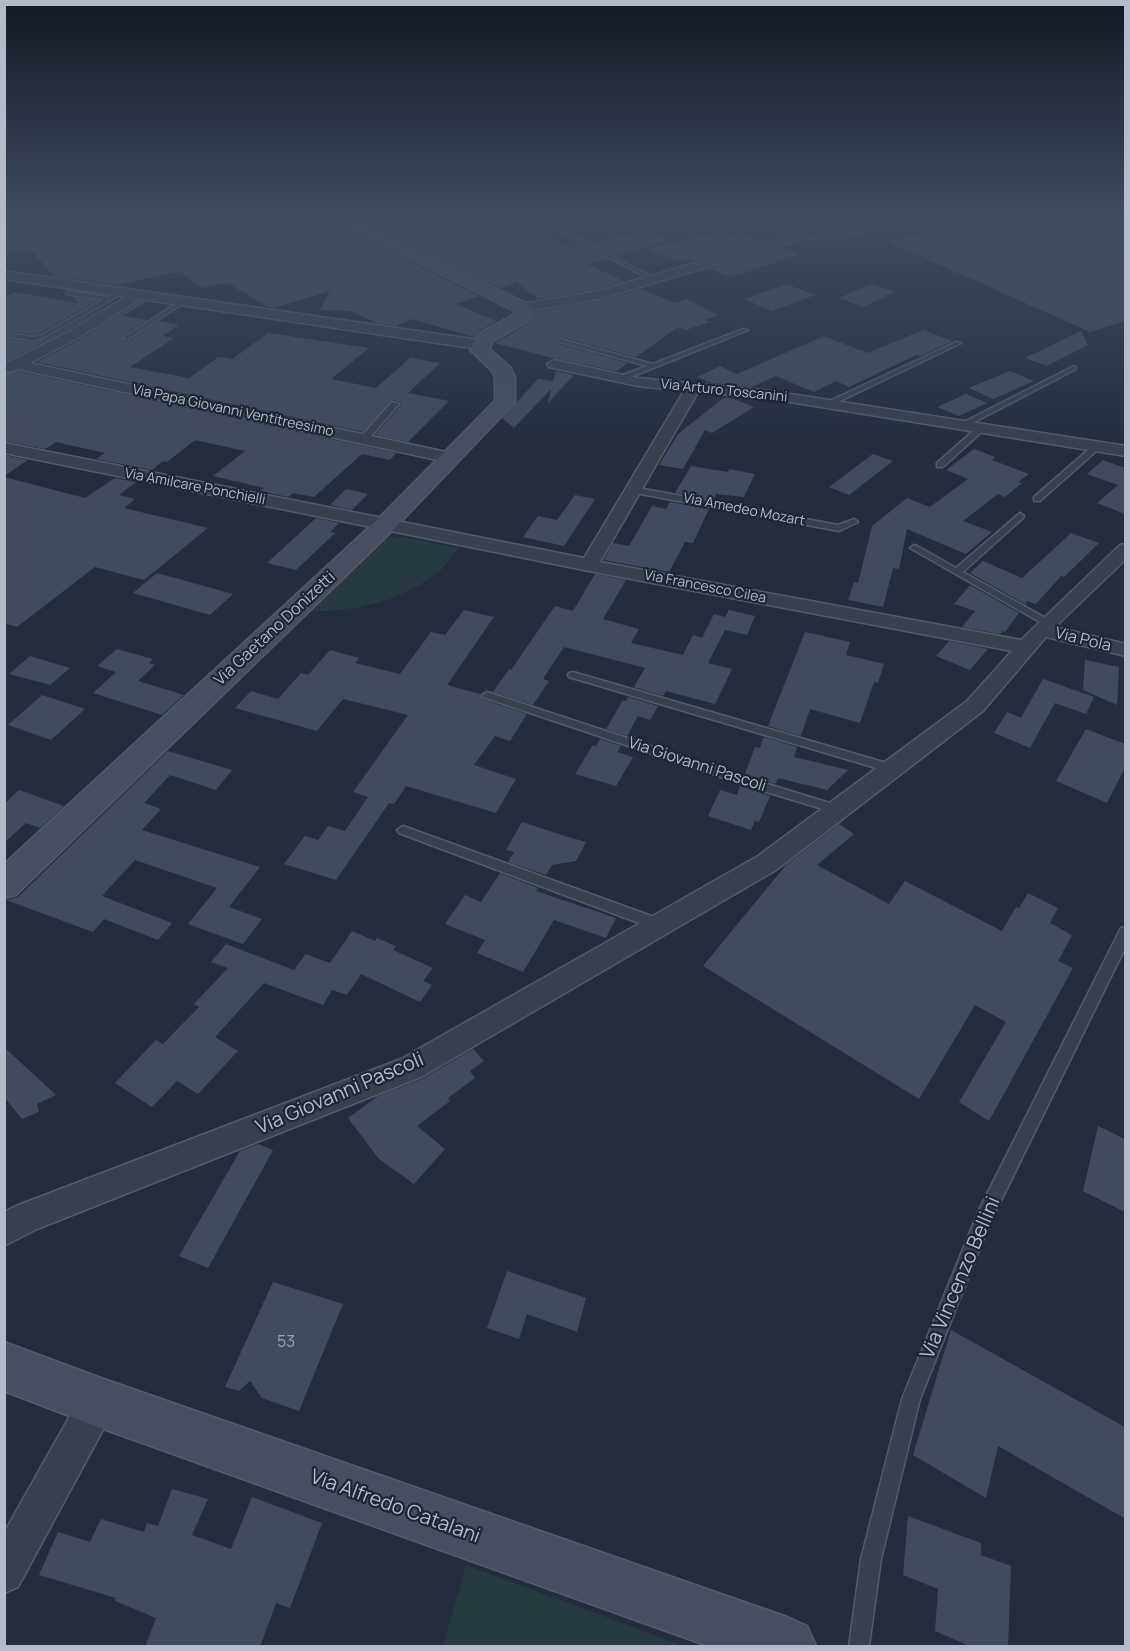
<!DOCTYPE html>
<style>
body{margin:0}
#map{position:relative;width:1130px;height:1651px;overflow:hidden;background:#252d3d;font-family:Manrope,sans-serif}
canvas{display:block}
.frame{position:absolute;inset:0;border:6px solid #b5bbc9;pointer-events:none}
</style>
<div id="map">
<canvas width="1130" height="1651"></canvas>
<div class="frame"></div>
</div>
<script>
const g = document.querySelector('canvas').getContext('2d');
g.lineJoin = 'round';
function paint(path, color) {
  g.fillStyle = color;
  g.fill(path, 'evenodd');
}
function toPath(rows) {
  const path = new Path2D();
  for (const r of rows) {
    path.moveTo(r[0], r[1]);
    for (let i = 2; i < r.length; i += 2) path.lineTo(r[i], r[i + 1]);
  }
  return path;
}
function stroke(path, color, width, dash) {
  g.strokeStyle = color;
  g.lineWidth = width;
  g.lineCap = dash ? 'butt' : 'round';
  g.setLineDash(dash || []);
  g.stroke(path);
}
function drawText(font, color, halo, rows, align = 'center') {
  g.font = font + ' Manrope,sans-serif';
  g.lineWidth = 4.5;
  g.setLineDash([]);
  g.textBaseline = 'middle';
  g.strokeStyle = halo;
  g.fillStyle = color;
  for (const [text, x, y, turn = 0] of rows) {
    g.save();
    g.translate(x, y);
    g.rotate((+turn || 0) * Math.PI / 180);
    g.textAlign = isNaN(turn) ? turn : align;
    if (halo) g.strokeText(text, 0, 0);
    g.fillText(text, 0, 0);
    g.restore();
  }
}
const green = toPath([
 [398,536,459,548,440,571,418,586,390,599,361,607,329,611,306,611,378,541],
 [466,1565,684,1646,443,1646]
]);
const building = toPath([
 [4,218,266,218,275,223,298,218,315,218,324,223,331,222,479,296,456,304,497,321,477,332,474,337,412,319,396,326,377,323,350,311,320,310,330,291,274,308,268,307,228,283,202,288,180,271,118,285,54,276,30,249,4,254],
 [378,218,393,225,405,222,423,231,471,218,508,218,409,243,359,219],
 [994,218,1125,218,1125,321,1090,332,889,242],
 [517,223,570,248,581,246,606,259,586,264,624,281,597,289,538,299,516,282,500,288,419,248],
 [644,230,670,240,617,256,592,243],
 [721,231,733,235,740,233,762,241,693,261,686,258,677,261,650,249],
 [780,248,798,255,731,277,710,269],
 [786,284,815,295,772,311,744,299],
 [871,284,895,292,863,307,839,298],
 [642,289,674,303,687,299,718,315,705,320,709,322,686,330,678,327,636,357,561,337,555,340,556,343,628,363,617,371,552,358,495,343,526,325,535,312,599,301],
 [15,292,78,303,73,297,96,301,40,333,33,335,14,332,9,336,12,339,33,343,46,339,119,298,67,330,4,362,4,297],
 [140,301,146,302,123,316,147,320,122,336,123,340,129,341,159,321,179,325,162,336,174,338,130,367,189,378,218,357,232,359,269,333,369,348,331,379,376,388,410,358,440,363,408,393,449,401,408,442,375,435,401,405,400,402,393,400,363,432,37,362,79,340],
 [923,330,953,341,920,356,916,355,849,387,836,381,814,392,776,376,751,387,712,383,697,377,720,366,737,374,824,336,867,353],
 [1081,331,1088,345,1047,366,1025,358],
 [18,371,396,453,390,460,362,454,314,497,293,493,288,497,260,491,264,488,213,476,245,451,195,440,167,462,163,461,152,470,96,459,105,453,56,442,45,449,4,441,4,373],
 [556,371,574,375,548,403,551,389,514,428,502,418,538,379,553,381],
 [1010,371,1034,381,993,399,969,388],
 [966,394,987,403,959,416,937,407],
 [728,397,754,407,712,433,705,430,683,469,659,465,678,434,722,399],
 [974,449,995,457,992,460,1029,474,1018,482,1022,483,1005,497,998,494,963,521,992,532,966,554,907,529,899,569,893,568,883,607,848,600,854,582,858,583,872,526,907,498,930,507,968,479,946,470],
 [873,454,893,461,849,495,829,487],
 [4,455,28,460,4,476],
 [1103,460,1125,468,1125,514,1097,503,1118,485,1087,474],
 [691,466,728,472,729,469,755,474,744,497,716,494,713,500,675,493],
 [4,477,85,498,115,478,136,482,119,495,135,499,124,508,208,528,144,580,95,567,17,627,4,623],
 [346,489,368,494,352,510,330,505],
 [575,495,595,499,564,546,523,537,538,516,557,520],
 [670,502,709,509,693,543,685,542,669,572,604,560,613,543,629,546,652,506,666,509],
 [316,518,339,523,330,532,335,533,296,570,267,563],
 [1071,533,1099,543,1064,577,1061,576,1036,604,1027,601,1025,604,970,573,983,561,1022,578],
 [157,573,233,594,210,615,133,593],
 [595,574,626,580,603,619,639,629,631,643,683,655,693,635,702,638,714,614,725,617,729,610,755,616,747,635,725,630,708,663,732,669,715,704,666,691,663,696,634,687,645,668,564,647,543,679,549,681,533,705,493,692,509,669,511,670,555,606,573,611],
 [970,585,1019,613,1005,632,1002,631,1000,634,962,627,975,611,954,604],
 [464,610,494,617,447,685,480,694,482,699,527,714,510,741,495,736,474,765,516,779,496,813,406,786,394,804,389,803,336,880,284,864,305,836,318,840,328,826,345,831,368,797,353,792,408,715,343,699,317,731,235,708,251,691,278,699,301,673,308,675,330,650,359,658,355,663,400,674,431,632,445,635],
 [805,632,850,642,846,655,884,664,878,683,874,682,860,723,810,709,801,736,768,726],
 [949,641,988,649,970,670,936,656],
 [117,649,153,659,149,663,155,665,138,681,184,695,162,715,93,693,116,672,97,666],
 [30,656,70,668,50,685,9,674],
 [1085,660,1119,667,1117,705,1083,690],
 [1043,679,1094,697,1086,714,1055,703,1030,748,994,733,1007,712,1021,718],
 [42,695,85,709,51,740,8,725],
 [628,697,658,706,650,720,638,716,627,736,606,729,623,700,626,701],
 [1086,729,1125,744,1125,768,1107,803,1056,781],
 [764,737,797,747,794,757,848,770,827,790,778,778,775,784,745,774,755,747,760,748],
 [600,739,621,746,617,752,633,757,616,786,575,774,593,745,596,746],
 [168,751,232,770,216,790,170,775,144,803,161,809,142,830,260,867,229,907,262,919,243,944,188,924,217,888,135,860,102,896,172,923,158,940,104,919,93,932,6,900,18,897],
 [740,786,770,796,759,822,755,821,751,830,708,816,720,790,737,795],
 [19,790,64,806,40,828,26,823,4,843,4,804],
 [522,822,568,837,586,842,576,861,552,865,546,875,508,862,514,852,506,850],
 [839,824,854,834,817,865,889,904,905,881,1002,931,1016,907,1019,908,1028,893,1058,908,1050,923,1072,935,1058,961,1073,968,989,1121,959,1102,1006,1022,975,1005,919,1099,703,966,786,865],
 [500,873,538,888,536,891,616,918,606,938,554,920,523,972,477,953,485,940,445,924,465,895,481,902],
 [352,931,375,941,377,938,396,946,393,950,433,968,423,981,432,985,420,1002,361,974,347,995,332,990,323,1005,264,983,215,1037,238,1051,198,1094,177,1081,152,1107,115,1083,156,1040,163,1044,199,1007,194,1004,228,968,211,962,226,944,294,970,306,954,330,963],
 [4,1047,56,1095,37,1104,39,1112,22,1119,4,1097],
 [473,1049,484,1061,470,1071,475,1078,448,1098,450,1101,417,1126,445,1149,414,1184,379,1159,348,1118,378,1096,422,1079],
 [1098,1126,1125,1139,1125,1212,1083,1191],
 [258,1144,273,1150,208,1268,179,1256,240,1151],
 [507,1271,586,1298,577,1332,527,1314,519,1339,487,1328],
 [273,1282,343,1304,299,1411,262,1398,250,1381,239,1391,225,1387],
 [951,1330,1125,1427,1124,1518,998,1446,986,1498,913,1455],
 [172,1489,208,1499,192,1535,231,1549,252,1497,322,1523,290,1608,276,1603,260,1647,145,1647,156,1618,115,1601,116,1598,39,1575,58,1532,90,1542,101,1519,144,1532,147,1523,158,1526],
 [908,1516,981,1543,981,1555,1011,1566,1008,1647,972,1647,935,1631,938,1589,903,1575]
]);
const lane = toPath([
 [517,218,526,218,402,250,399,248,517,218],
 [916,218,926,218,844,237,799,239,796,237,844,233,916,218],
 [558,229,562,229,658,280,653,281,558,231,558,229],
 [68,291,108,297,118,292,123,293,45,337,33,341,12,337,11,336,14,334,33,337,41,335,103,300,66,294,66,292,68,291],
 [180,301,185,302,128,339,123,338,180,301],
 [743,329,748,330,621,381,618,381,618,377,647,366,557,341,560,339,653,364,743,329],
 [956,342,961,343,830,406,823,404,956,342],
 [1074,366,1076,367,1076,369,965,427,958,425,1074,366],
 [392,402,399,404,366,442,360,442,360,438,392,402],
 [979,426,986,428,943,467,937,467,937,463,979,426],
 [1095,444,1102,446,1040,501,1034,501,1034,497,1095,444],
 [633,487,838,525,854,519,858,522,839,531,630,492,629,490,633,487],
 [1020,513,1024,516,1023,518,963,572,1051,621,1051,625,1045,625,910,548,914,545,917,546,956,568,1020,513],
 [573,672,897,766,899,769,893,773,569,677,568,675,569,673,573,672],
 [487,692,761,782,843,807,845,810,839,814,753,788,483,697,482,695,487,692],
 [403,826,665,921,667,925,665,929,660,930,655,929,399,833,397,830,403,826],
 [1126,927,1126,946,990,1223,920,1399,881,1559,869,1646,849,1646,861,1559,902,1399,978,1212,1121,928,1126,927]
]);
const street = toPath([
 [752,218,766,218,805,237,803,239,599,299,522,312,516,308,522,304,598,291,789,236,752,218],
 [4,271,486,341,488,344,486,347,464,347,140,299,78,338,30,363,451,453,459,458,451,463,18,369,9,372,4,371,4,365,10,361,68,332,126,297,4,279,4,271],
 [554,360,638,378,771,391,1126,446,1126,456,771,399,698,392,600,562,1021,640,1120,545,1126,544,1126,559,1055,627,1126,644,1126,656,1046,637,983,711,776,870,421,1077,37,1229,4,1246,4,1212,16,1206,401,1059,758,856,967,701,1012,651,589,571,4,453,4,443,584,558,684,391,638,386,549,367,547,364,554,360],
 [98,1384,111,1389,116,1402,111,1415,18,1587,4,1593,4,1533,85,1389,98,1384]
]);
const secondary = toPath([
 [333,218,352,218,528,304,533,313,525,323,493,341,489,349,511,368,515,378,515,402,393,530,16,895,4,898,4,864,377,520,495,401,495,378,492,371,470,350,478,334,513,315,514,311,335,221,333,218],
 [4,1342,98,1377,787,1617,807,1626,816,1646,708,1646,98,1427,4,1391,4,1342]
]);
const farStreetnames = [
 ["Via Arturo Toscanini",724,391,6],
 ["Via Papa Giovanni Ventitreesimo",233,411,12],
 ["Via Amilcare Ponchielli",195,487,11],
 ["Via Amedeo Mozart",744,510,11],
 ["Via Francesco Cilea",705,587,11]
];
const streetNames = [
 ["Via Gaetano Donizetti",275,629,-43],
 ["Via Pola",1083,640,14],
 ["Via Giovanni Pascoli",697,765,18]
];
const nearNumbernames = [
 ["53",286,1343]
];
const nearStreetnames = [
 ["Via Giovanni Pascoli",340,1094,-23],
 ["Via Vincenzo Bellini",961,1278,-67],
 ["Via Alfredo Catalani",395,1507,20]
];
paint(green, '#273a3f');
paint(building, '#424b5d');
stroke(lane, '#545b69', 3);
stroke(street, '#545b69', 3);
stroke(secondary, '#545b69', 3);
paint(lane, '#39404e');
paint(street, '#39404e');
paint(secondary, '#474e60');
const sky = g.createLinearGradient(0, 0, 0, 449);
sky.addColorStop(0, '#141922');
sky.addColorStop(0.49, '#404c62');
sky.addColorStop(1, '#404c6200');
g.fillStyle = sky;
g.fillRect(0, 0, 1130, 449);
drawText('14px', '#b5bbc9', '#1e2533', farStreetnames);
drawText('16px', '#b5bbc9', '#1e2533', streetNames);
drawText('16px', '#989fae', null, nearNumbernames);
drawText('20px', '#b5bbc9', '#1e2533', nearStreetnames);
</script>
